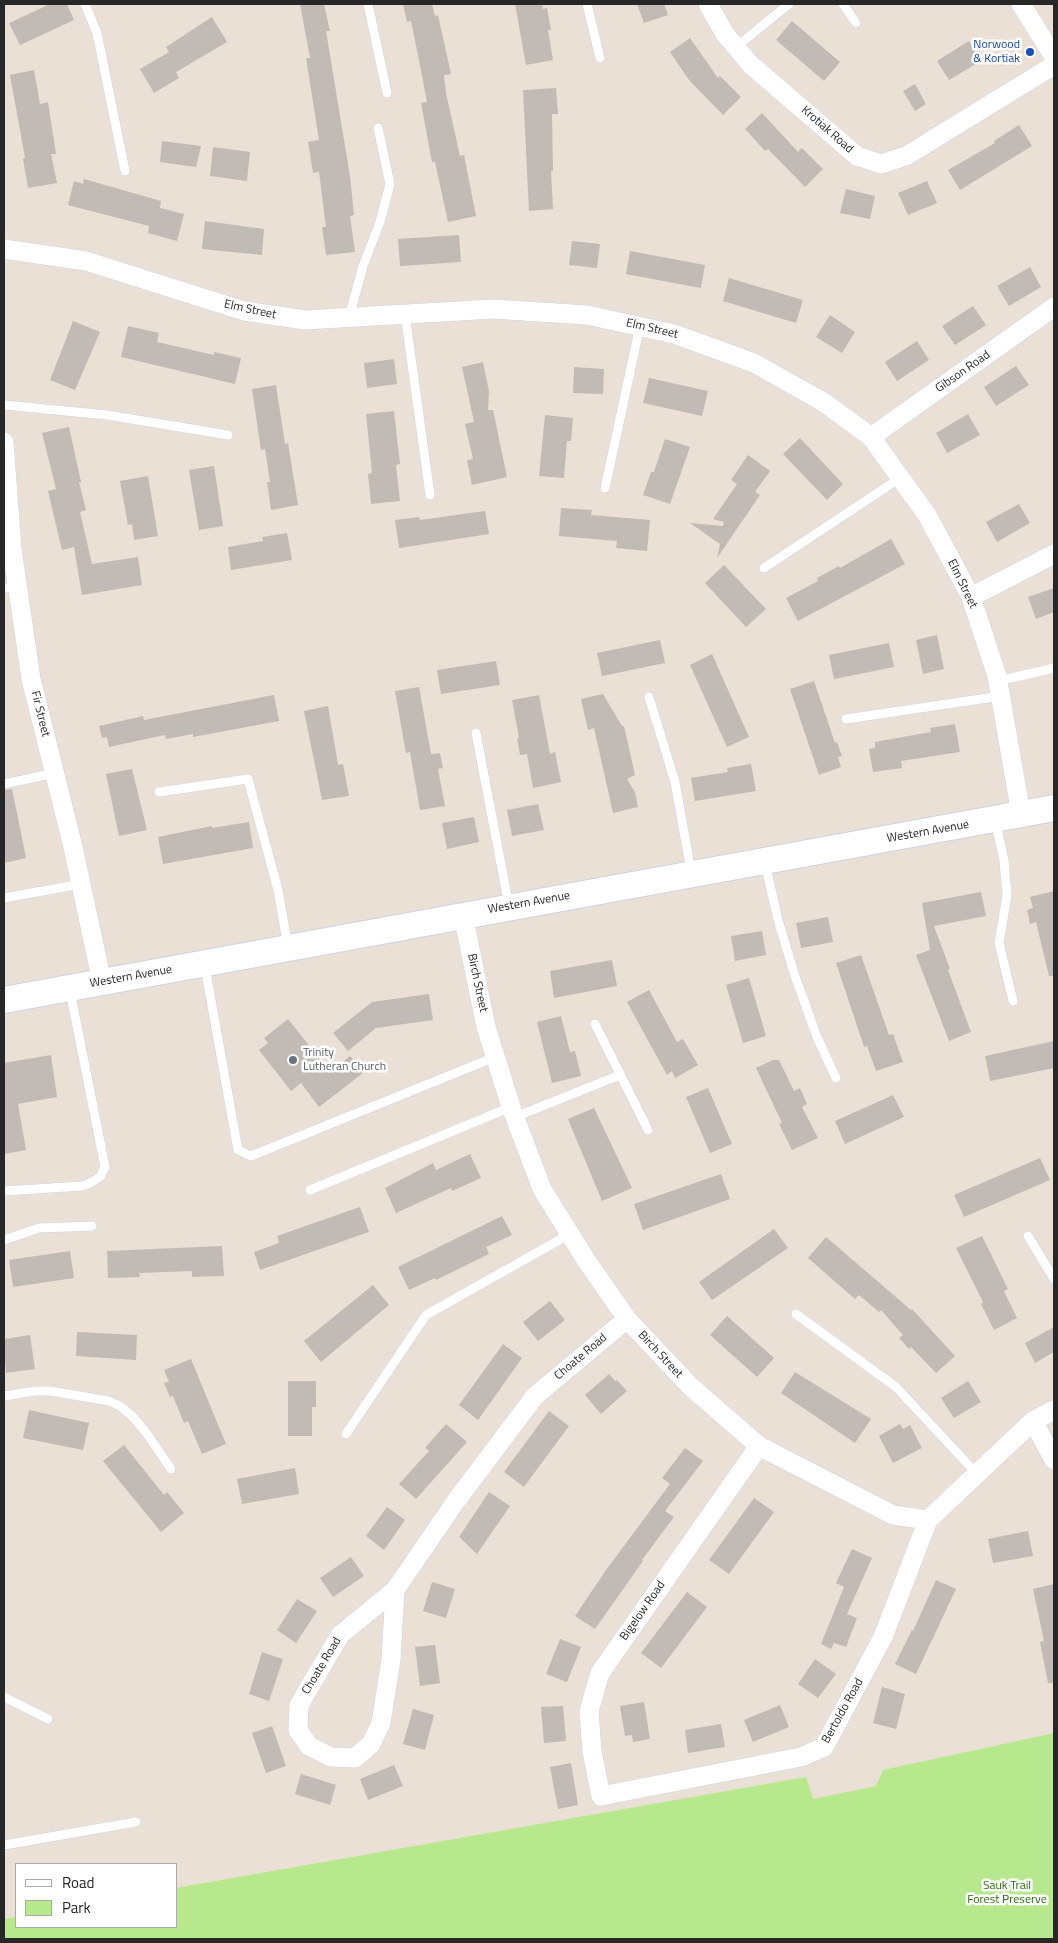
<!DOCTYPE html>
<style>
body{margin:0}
#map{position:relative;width:1058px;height:1943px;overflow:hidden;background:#ebe0d6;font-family:"Titillium Web",sans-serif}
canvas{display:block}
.frame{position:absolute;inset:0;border:5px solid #272727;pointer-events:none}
.legend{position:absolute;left:15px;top:1863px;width:162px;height:65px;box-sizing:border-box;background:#fff;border:1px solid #a9a9a9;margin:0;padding:6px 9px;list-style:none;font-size:15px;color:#272727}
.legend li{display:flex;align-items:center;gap:10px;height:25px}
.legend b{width:25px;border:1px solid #a9a9a9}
</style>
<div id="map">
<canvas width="1058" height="1943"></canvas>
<div class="frame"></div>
<ul class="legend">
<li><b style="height:6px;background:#fff"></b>Road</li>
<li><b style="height:14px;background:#b7e88d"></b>Park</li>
</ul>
</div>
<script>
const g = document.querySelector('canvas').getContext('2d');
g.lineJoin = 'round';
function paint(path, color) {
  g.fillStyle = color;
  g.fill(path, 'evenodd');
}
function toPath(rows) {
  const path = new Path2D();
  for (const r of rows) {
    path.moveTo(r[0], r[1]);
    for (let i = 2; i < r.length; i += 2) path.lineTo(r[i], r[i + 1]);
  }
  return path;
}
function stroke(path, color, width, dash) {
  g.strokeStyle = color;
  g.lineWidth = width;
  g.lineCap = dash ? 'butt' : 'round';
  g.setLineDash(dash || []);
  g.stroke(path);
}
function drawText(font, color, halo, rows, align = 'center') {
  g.font = font + ' "Titillium Web",sans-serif';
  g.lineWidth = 5;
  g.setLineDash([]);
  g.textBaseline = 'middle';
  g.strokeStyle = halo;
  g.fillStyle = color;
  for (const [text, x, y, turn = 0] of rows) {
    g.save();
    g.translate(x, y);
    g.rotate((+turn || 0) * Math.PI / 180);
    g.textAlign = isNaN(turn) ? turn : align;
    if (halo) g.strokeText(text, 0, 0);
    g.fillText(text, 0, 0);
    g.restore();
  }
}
const green = toPath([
 [1054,1733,1054,1939,4,1939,4,1919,16,1917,16,1927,176,1927,176,1888,806,1777,813,1799,876,1786,883,1770]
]);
const building = toPath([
 [50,4,67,4,74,20,20,45,9,23],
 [300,4,324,4,330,31,326,31,350,176,354,215,350,216,355,252,326,255,322,227,326,227,319,172,313,173,308,142,319,140,306,58,310,58],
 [403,4,432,4,435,16,438,15,451,74,444,75,446,93,460,156,464,155,476,216,448,222,435,162,432,162,428,141,421,103,427,102,418,55,411,21,407,22],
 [515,4,542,4,543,9,547,8,551,30,548,30,553,60,526,65],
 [637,4,664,4,668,15,644,23],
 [212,17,227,42,176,72,179,78,154,93,140,69,169,52,166,47],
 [792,21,840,62,824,81,776,40],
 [690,38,718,78,720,76,741,97,723,115,689,80,670,52],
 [969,41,981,61,949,80,937,61],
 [34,70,40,104,48,102,56,154,51,154,57,183,28,188,23,159,25,158,10,75],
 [915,84,926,104,915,111,903,91],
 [556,88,558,114,552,114,553,171,551,171,553,209,529,211,523,90],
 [762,113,798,152,802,148,823,169,805,187,768,149,765,151,745,129],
 [1019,125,1032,146,960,190,948,170,995,143,994,141],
 [162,141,201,146,196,167,160,162],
 [213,147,250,152,247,181,210,176],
 [84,179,161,201,160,208,184,214,177,241,148,233,149,226,68,205,74,181,83,184],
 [927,181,937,203,908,215,898,193],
 [846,189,875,196,870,219,840,213],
 [205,221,264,229,262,255,202,249],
 [459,235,461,262,400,266,398,239],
 [572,241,600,244,597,268,569,265],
 [630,251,705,265,701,288,626,274],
 [1030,267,1041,287,1009,306,997,286],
 [729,278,803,300,796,323,723,301],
 [973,306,986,325,955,345,942,326],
 [830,315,855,332,842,353,816,337],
 [73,321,100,332,75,390,50,380],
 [128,326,159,333,157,342,214,355,214,352,241,358,235,384,121,357],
 [917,341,929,360,897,381,885,362],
 [394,359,397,384,367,388,364,363],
 [483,362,489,392,488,410,493,410,507,477,472,485,467,460,473,459,465,424,474,422,462,367],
 [1016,366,1029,385,996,406,984,387],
 [574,367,604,369,603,394,573,393],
 [649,378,708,391,702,416,643,403],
 [276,385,285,444,288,443,298,505,271,510,267,482,270,482,265,449,261,450,252,389],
 [394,411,400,464,396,465,400,501,371,504,368,474,372,473,366,414],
 [968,414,980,435,947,453,936,433],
 [545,415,573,418,571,441,567,441,564,478,539,476],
 [69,427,81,482,79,482,86,510,80,512,92,564,138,557,142,585,82,595,74,547,62,550,48,491,56,489,42,433],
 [800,438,843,484,827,500,783,454],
 [665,439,690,447,670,504,643,495,651,472,654,472],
 [748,455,770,471,755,492,760,495,717,558,720,544,690,523,723,526,724,522,713,519,737,484,731,480],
 [214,466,223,526,199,530,189,470],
 [148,476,158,536,134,540,132,524,128,525,120,481],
 [1019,504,1030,523,997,542,986,522],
 [561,508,592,510,591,515,650,520,647,551,616,548,617,541,559,536],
 [485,511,489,534,399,548,395,520,419,517,420,520],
 [287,533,292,560,231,570,228,547,263,541,262,537],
 [891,539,905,564,798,621,786,598,818,581,817,578,839,566,840,568],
 [724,565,766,609,746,627,705,583],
 [1054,588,1054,612,1036,619,1028,597],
 [937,635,944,669,923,674,916,640],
 [660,640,665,663,602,676,597,653],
 [889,643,894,667,834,679,829,655],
 [712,654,749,737,727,747,690,665],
 [496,661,500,685,441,694,437,670],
 [814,681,835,743,837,742,842,756,838,757,841,767,819,775,790,689],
 [419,687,431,754,440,753,443,768,438,769,445,806,420,810,410,752,406,753,395,691],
 [603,694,622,726,624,726,635,775,627,779,635,792,638,807,613,813,594,728,588,730,581,699],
 [274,695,279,721,193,737,193,734,166,739,165,735,109,747,107,737,102,738,99,726,143,716,144,720],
 [539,695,550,754,555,752,561,782,533,788,527,754,520,755,517,738,519,738,512,700],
 [328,706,338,765,343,764,349,796,322,800,304,711],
 [955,724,960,752,901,761,902,768,873,772,869,749,875,748,875,742,931,732,930,728],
 [751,764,756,791,695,801,691,778,728,772,727,768],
 [132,769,147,830,119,836,106,774],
 [12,789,26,858,4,863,4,790],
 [538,804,544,830,512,836,507,810],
 [474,817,479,842,447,849,442,823],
 [249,822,253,848,163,864,158,837,212,826,212,828],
 [1054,891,1054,976,1049,976,1036,922,1030,924,1027,910,1033,908,1030,897],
 [981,892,986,916,934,926,950,969,948,970,971,1032,949,1041,916,955,930,950,922,903],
 [828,917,833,942,801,948,796,923],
 [762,931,766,955,735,961,731,936],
 [861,955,889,1035,893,1034,903,1062,876,1071,867,1046,864,1047,836,963],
 [612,960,617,986,554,998,550,971],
 [749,978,766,1036,743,1043,726,985],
 [649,990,677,1042,683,1039,698,1065,675,1078,672,1071,667,1075,627,1002],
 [429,994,433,1020,376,1028,348,1051,333,1033,372,1002],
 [561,1016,570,1052,575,1051,581,1076,552,1083,537,1022],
 [288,1019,330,1072,350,1056,363,1073,319,1107,301,1083,291,1091,259,1050,268,1043,264,1038],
 [1054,1041,1054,1068,990,1081,985,1056],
 [51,1055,57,1097,18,1104,26,1150,4,1154,4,1063],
 [773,1060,779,1060,794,1091,800,1088,807,1104,802,1107,818,1138,792,1150,779,1124,782,1123,756,1068],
 [708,1088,732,1144,710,1153,686,1097],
 [893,1095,904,1117,845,1144,835,1121],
 [594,1108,632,1188,602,1201,568,1119],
 [470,1154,481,1178,452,1191,451,1188,396,1213,385,1188,433,1163,436,1170],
 [1040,1158,1050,1180,964,1217,954,1195],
 [721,1174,730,1199,643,1230,634,1204],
 [360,1207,369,1232,260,1270,254,1252,279,1243,277,1236],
 [502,1216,512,1235,486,1247,489,1254,436,1280,435,1278,409,1290,398,1267],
 [774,1229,788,1248,712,1300,699,1282],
 [982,1236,1008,1289,1004,1291,1017,1318,994,1330,981,1304,983,1302,956,1248],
 [826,1237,911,1310,912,1309,955,1356,936,1373,911,1347,909,1349,899,1338,903,1335,881,1310,879,1312,859,1295,855,1299,808,1258],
 [222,1246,224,1276,192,1277,192,1271,139,1273,140,1277,108,1278,107,1251],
 [70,1251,74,1278,13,1287,9,1260],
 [373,1285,389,1305,321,1362,304,1341],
 [550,1301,565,1320,538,1341,523,1322],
 [727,1316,774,1358,757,1377,710,1335],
 [1054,1327,1054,1352,1035,1363,1025,1343],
 [77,1332,137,1335,136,1360,76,1356],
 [30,1335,35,1369,6,1373,4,1339],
 [503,1344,522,1358,478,1420,459,1405],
 [191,1359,226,1444,202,1454,188,1421,184,1423,173,1396,170,1397,164,1383,169,1382,164,1370],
 [795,1372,871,1419,855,1443,781,1393],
 [609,1374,615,1381,617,1380,627,1391,601,1414,585,1395],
 [288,1381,316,1381,316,1407,312,1407,312,1436,288,1436],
 [968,1381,981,1402,954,1418,941,1398],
 [29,1410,89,1423,83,1450,23,1438],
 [549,1411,569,1426,524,1487,504,1472],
 [446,1424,467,1442,416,1499,399,1484,429,1451,425,1448],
 [900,1424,903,1429,910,1425,922,1448,893,1463,879,1436],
 [124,1445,164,1495,167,1492,184,1513,161,1532,103,1461],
 [685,1448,703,1461,665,1511,674,1517,642,1560,643,1561,595,1629,575,1616,606,1570,670,1484,662,1478],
 [295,1468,299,1494,242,1504,237,1479],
 [489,1492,510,1506,477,1554,459,1537],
 [754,1498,774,1512,729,1574,709,1560],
 [387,1507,405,1520,384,1550,366,1536],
 [1028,1531,1033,1556,993,1563,988,1539],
 [852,1549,872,1558,847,1614,857,1618,846,1647,834,1643,831,1649,821,1644,844,1587,836,1583],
 [351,1557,364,1576,333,1597,320,1578],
 [936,1580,956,1589,916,1674,895,1664,912,1630,913,1631],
 [432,1582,455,1589,446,1618,423,1611],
 [1054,1584,1054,1683,1048,1683,1040,1642,1044,1641,1033,1589],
 [687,1592,707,1607,661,1668,641,1653],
 [297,1599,317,1611,296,1643,277,1630],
 [560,1639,581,1647,567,1682,546,1674],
 [435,1645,440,1683,420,1686,415,1647],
 [262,1652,283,1659,269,1701,249,1694],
 [815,1659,836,1674,818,1698,798,1684],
 [882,1687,905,1694,896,1729,873,1723],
 [644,1702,650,1739,633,1742,632,1735,625,1736,620,1706],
 [780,1705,789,1727,753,1742,744,1720],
 [563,1706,566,1741,544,1743,541,1707],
 [413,1709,434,1715,425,1750,403,1744],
 [721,1724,725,1747,688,1753,685,1730],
 [272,1726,286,1766,266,1773,252,1733],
 [571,1763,578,1805,558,1809,550,1767],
 [394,1765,403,1786,368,1800,360,1779],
 [301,1774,336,1785,330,1805,295,1794]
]);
const service = toPath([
 [85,4,97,33,125,171],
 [368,4,387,93],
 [587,4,600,58],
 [843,4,856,23],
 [736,47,789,4],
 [405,314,430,495],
 [349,317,363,266,380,222,390,184,378,128],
 [4,405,107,415,228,435],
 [605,488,640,326],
 [764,568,900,478],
 [4,588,18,588],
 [998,681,1054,668],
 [649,697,675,782,691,871],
 [846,719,1001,696],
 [476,733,509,906],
 [4,784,55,773],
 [159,792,248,779,278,890,288,947],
 [995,820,1004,860,1007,895,999,943,1013,1001],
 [765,863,778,920,795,976,817,1037,836,1078],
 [4,898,81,884],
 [205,967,238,1150,251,1156,495,1057],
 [595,1024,648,1130],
 [515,1117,620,1075],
 [310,1190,511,1107],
 [4,1191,82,1186,90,1183,100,1177,105,1167,70,991],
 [1028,1236,1054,1279],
 [4,1240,39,1228,92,1226],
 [796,1314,896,1387,977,1474],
 [4,1396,35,1391,50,1391,109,1401,120,1406,132,1416,145,1431,171,1469],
 [346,1434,426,1315,570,1234],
 [4,1697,48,1719],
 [4,1845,136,1822]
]);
const minor = toPath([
 [708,4,725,34,751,65,857,156,881,164,906,156,1054,65],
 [1021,4,1054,57],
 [4,249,86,261,244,311,305,320,493,309,587,315,674,334,754,363,825,403,871,437,927,515,971,597,997,676,1021,814],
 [871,437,1054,307],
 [4,442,12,549,31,679,73,847,102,982],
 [971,597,1054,554],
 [463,915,486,1027,511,1107,542,1189,586,1260,627,1319,690,1386,759,1446,893,1515,928,1520],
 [1033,1421,1054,1460],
 [759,1446,600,1673,589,1711,592,1752,601,1796,801,1757,824,1747,883,1637,928,1520,1033,1421,1054,1410],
 [395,1590,391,1660,381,1723,371,1744,355,1758,331,1757,309,1746,298,1730,299,1705,340,1635,395,1590,456,1501,535,1396,627,1319]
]);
const secondary = toPath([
 [4,1000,1054,808]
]);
const markers = [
 [1030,52,5,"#1a4fb4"],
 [293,1060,5,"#6b7280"]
];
const transitNames = [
 ["Norwood",1020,45],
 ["& Kortiak",1020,59]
];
const streetNames = [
 ["Krotiak Road",827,130,41],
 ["Elm Street",250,310,12],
 ["Elm Street",652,329,13],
 ["Gibson Road",963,372,-35],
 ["Elm Street",962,584,64],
 ["Fir Street",40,714,76],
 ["Western Avenue",928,832,-10],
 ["Western Avenue",529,903,-10],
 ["Western Avenue",131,977,-10],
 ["Birch Street",477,983,78],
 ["Birch Street",660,1355,47],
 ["Choate Road",581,1357,-40],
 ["Bigelow Road",643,1611,-55],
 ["Choate Road",322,1666,-59],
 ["Bertoldo Road",843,1711,-61]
];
const worshipNames = [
 ["Trinity",303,1053],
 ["Lutheran Church",303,1067]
];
const parkNames = [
 ["Sauk Trail",1007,1886],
 ["Forest Preserve",1007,1900]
];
paint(green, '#b7e88d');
paint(building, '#c2bab4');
stroke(service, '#ccd3e2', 10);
stroke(minor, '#ccd3e2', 20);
stroke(secondary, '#ccd3e2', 28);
stroke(service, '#fff', 9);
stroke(minor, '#fff', 19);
stroke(secondary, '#fff', 26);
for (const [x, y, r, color] of markers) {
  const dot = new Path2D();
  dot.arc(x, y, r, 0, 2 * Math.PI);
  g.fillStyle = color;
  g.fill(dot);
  stroke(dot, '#fff', 2);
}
drawText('12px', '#164399', '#fff', transitNames, 'right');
drawText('12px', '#272727', '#fff', streetNames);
drawText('12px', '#5b616d', '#fff', worshipNames, 'left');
drawText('12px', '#2f6813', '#fff', parkNames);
</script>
